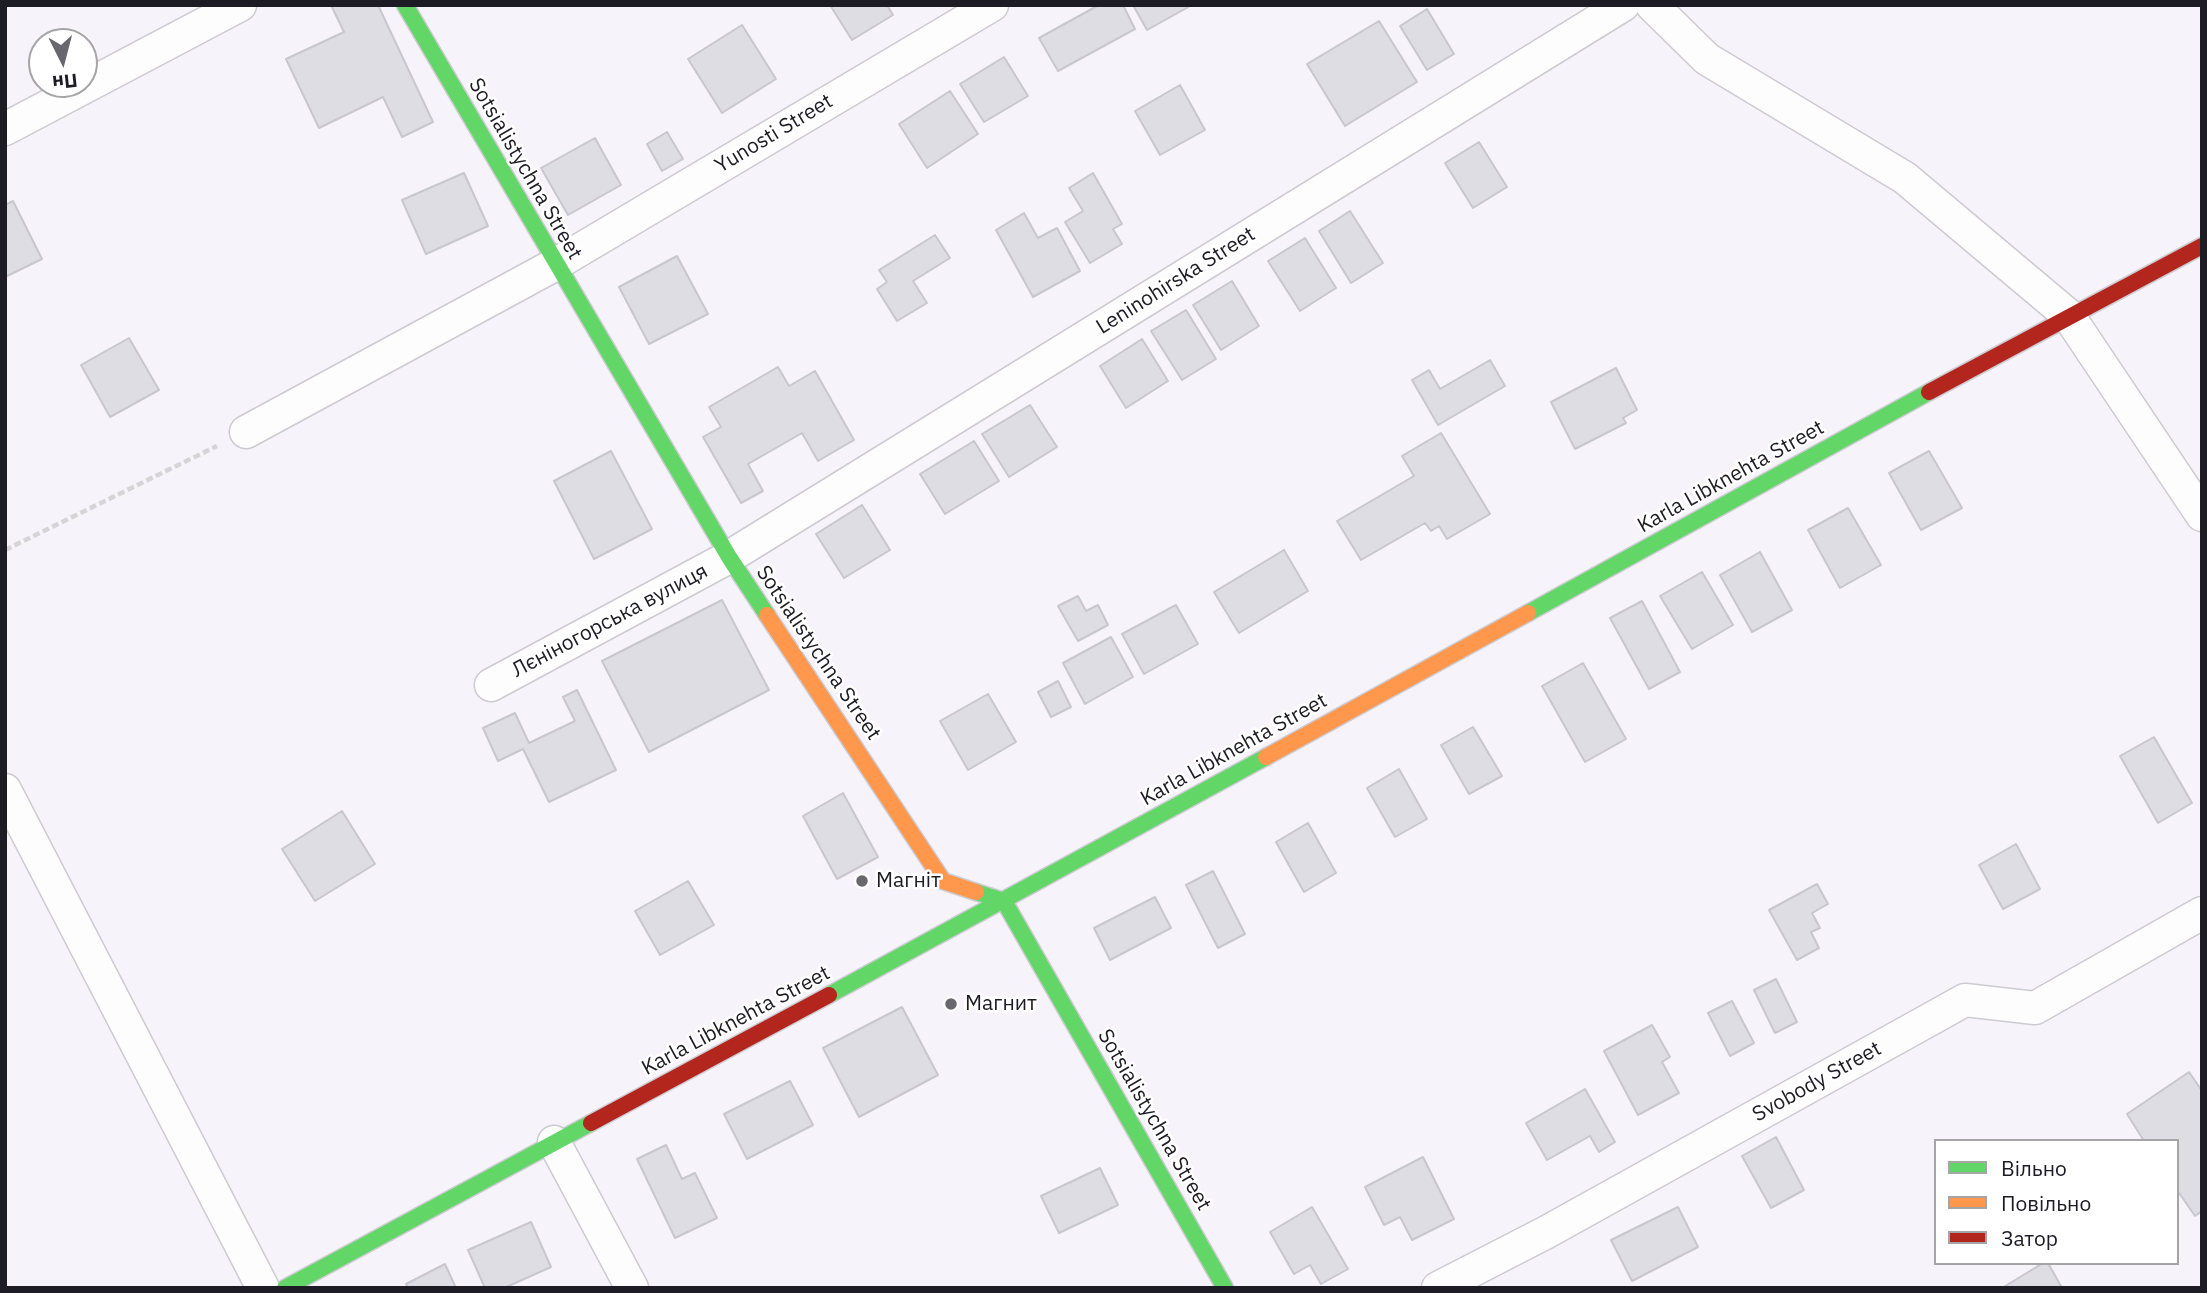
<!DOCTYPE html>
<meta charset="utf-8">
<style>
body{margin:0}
#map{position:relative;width:2207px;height:1293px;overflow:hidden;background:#f6f4fa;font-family:"IBM Plex Sans",sans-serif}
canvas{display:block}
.frame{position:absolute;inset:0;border:7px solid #1d1b23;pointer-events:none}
.legend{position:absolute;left:1934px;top:1139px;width:245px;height:126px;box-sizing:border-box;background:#fff;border:2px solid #a5a4a7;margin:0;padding:9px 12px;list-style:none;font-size:21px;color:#1d1b23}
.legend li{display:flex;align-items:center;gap:14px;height:35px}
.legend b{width:35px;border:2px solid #a5a4a7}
.north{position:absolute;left:28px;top:28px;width:70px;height:70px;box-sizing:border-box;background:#fff;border:2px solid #a5a4a7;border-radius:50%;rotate:174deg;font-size:19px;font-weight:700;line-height:28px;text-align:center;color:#1d1b23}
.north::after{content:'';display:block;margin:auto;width:24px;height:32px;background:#69676e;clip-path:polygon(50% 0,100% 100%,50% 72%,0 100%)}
</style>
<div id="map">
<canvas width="2207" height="1293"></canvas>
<div class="frame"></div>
<ul class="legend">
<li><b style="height:9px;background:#63d668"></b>Вільно</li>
<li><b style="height:9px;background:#ff974d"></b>Повільно</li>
<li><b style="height:9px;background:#b3261e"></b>Затор</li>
</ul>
<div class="north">Пн</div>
</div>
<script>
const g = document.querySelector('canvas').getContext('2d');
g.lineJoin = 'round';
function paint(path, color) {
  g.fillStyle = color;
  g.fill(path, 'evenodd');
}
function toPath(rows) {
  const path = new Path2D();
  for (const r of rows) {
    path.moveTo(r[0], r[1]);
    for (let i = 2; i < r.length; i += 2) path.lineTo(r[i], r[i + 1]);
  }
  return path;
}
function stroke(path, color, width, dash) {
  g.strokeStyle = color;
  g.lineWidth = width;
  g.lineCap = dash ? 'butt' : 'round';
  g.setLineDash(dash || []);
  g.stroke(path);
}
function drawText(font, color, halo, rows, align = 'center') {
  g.font = font + ' "IBM Plex Sans",sans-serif';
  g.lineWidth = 5;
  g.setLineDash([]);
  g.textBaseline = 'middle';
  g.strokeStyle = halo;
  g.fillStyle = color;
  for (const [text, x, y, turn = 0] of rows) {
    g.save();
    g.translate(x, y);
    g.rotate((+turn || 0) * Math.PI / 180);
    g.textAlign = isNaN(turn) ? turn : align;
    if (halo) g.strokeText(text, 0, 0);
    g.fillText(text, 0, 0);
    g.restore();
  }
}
const building = toPath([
 [331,5,378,5,433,122,402,137,383,97,319,128,286,59,344,32,331,5],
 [830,5,887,5,893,15,852,40,830,5],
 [1099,5,1123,5,1135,29,1058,71,1039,38,1099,5],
 [1133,5,1192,5,1147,30,1133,5],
 [1427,9,1454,54,1427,70,1400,26,1427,9],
 [1379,21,1417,82,1345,126,1307,64,1379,21],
 [742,25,776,79,722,113,688,59,742,25],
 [1004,57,1028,96,984,122,960,84,1004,57],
 [1180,85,1205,130,1160,155,1135,111,1180,85],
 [950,91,978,134,927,168,899,124,950,91],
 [667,132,683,159,662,171,647,144,667,132],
 [595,138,621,185,568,215,541,168,595,138],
 [1479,142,1507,187,1473,208,1445,163,1479,142],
 [464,173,488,226,426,254,402,200,464,173],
 [1093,173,1122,224,1113,229,1122,244,1090,263,1065,222,1083,211,1069,188,1093,173],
 [13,201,42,259,5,277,5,205,13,201],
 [1350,211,1383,263,1351,283,1319,231,1350,211],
 [1024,213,1038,238,1057,228,1080,271,1033,297,996,230,1024,213],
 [935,235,950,258,913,281,927,303,897,321,877,289,887,282,879,270,935,235],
 [1305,238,1336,288,1300,311,1268,261,1305,238],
 [677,256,708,314,649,344,619,287,677,256],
 [1232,281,1259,326,1221,350,1193,305,1232,281],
 [1186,310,1216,359,1182,380,1151,331,1186,310],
 [129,338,159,390,110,417,81,365,129,338],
 [1142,339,1168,381,1126,408,1100,366,1142,339],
 [1490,360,1505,386,1438,425,1412,380,1429,370,1440,389,1490,360],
 [778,367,789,386,815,371,854,440,818,461,802,433,748,464,763,491,741,503,703,437,721,427,709,407,778,367],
 [1616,368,1637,410,1623,418,1626,423,1575,449,1551,402,1616,368],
 [1030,405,1057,447,1009,477,982,434,1030,405],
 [1441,433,1490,514,1447,539,1439,526,1431,531,1425,523,1361,560,1337,521,1414,476,1402,456,1441,433],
 [974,441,999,481,945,514,920,474,974,441],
 [611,451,652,529,594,559,554,481,611,451],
 [1929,451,1962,508,1921,530,1889,473,1929,451],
 [862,505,890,550,844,578,816,534,862,505],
 [1848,508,1881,565,1840,588,1808,530,1848,508],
 [1284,550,1308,591,1239,633,1214,592,1284,550],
 [1760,552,1792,610,1752,632,1720,575,1760,552],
 [1702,572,1733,625,1692,649,1660,596,1702,572],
 [1078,596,1086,611,1098,605,1108,625,1078,641,1058,606,1078,596],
 [722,600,769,690,649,752,602,661,722,600],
 [1642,601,1680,672,1649,689,1610,618,1642,601],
 [1176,605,1198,644,1144,674,1122,634,1176,605],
 [1111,637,1133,677,1085,704,1063,663,1111,637],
 [1583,663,1626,739,1585,762,1542,686,1583,663],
 [1058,681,1071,707,1051,717,1038,692,1058,681],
 [577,690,616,770,549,802,523,749,498,761,483,728,515,713,529,743,575,721,563,697,577,690],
 [988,694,1016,742,968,770,940,721,988,694],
 [1473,727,1502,776,1469,794,1441,745,1473,727],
 [2154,737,2192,803,2158,823,2120,756,2154,737],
 [1399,769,1427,819,1395,837,1367,788,1399,769],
 [843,793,878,857,837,879,803,816,843,793],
 [342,811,375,864,315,901,282,849,342,811],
 [1308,823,1336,873,1304,892,1276,842,1308,823],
 [2016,844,2040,889,2003,909,1979,865,2016,844],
 [1213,871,1245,934,1218,948,1186,885,1213,871],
 [688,881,714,925,660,955,635,911,688,881],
 [1817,884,1828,904,1812,913,1820,928,1811,932,1819,948,1797,960,1769,910,1817,884],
 [1155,897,1171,928,1110,960,1094,928,1155,897],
 [1776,979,1797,1022,1775,1033,1754,990,1776,979],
 [1732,1001,1754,1043,1730,1056,1708,1013,1732,1001],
 [902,1007,938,1075,859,1117,823,1048,902,1007],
 [1652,1025,1670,1057,1662,1062,1679,1093,1638,1115,1604,1051,1652,1025],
 [2189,1072,2202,1091,2202,1211,2195,1216,2177,1190,2177,1141,2144,1141,2127,1114,2189,1072],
 [790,1081,813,1125,747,1159,724,1114,790,1081],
 [1585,1089,1615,1142,1599,1152,1590,1136,1547,1160,1526,1123,1585,1089],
 [1776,1137,1804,1190,1771,1208,1742,1156,1776,1137],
 [666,1145,682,1179,695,1173,717,1218,675,1238,637,1159,666,1145],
 [1423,1157,1454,1219,1412,1240,1400,1217,1384,1225,1365,1187,1423,1157],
 [1100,1168,1118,1205,1059,1233,1041,1196,1100,1168],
 [1312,1207,1348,1269,1321,1284,1310,1265,1294,1274,1270,1232,1312,1207],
 [1678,1207,1698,1247,1632,1281,1611,1240,1678,1207],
 [531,1222,551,1267,504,1288,485,1288,468,1250,531,1222],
 [2043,1263,2048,1263,2062,1288,2002,1288,2043,1263],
 [445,1264,456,1288,408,1288,406,1284,445,1264]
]);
const path = toPath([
 [5,550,217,446]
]);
const street = toPath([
 [1652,5,1707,59,1905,178,2068,315,2202,515],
 [5,129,240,5],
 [246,432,556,264,992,5],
 [491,685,729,557,1623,5],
 [5,790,263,1288],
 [554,1142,632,1288],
 [1438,1288,1545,1233,1965,1000,2035,1008,2202,913]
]);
const fast = toPath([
 [405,5,729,557,767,615],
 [1528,613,1929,392],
 [976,892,1004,901,1225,1288],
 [829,995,1266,757],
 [285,1288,591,1123]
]);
const slow = toPath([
 [767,615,943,881,976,892],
 [1266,757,1528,613]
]);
const jam = toPath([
 [1929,392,2202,246],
 [591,1123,829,995]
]);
const markers = [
 [862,881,7,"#69676e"],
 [951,1004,7,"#69676e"]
];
const streetNames = [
 ["Yunosti Street",774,134,-31],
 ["Sotsialistychna Street",525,169,60],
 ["Leninohirska Street",1176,281,-32],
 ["Karla Libknehta Street",1731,477,-29],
 ["Лєніногорська вулиця",610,621,-28],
 ["Sotsialistychna Street",818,653,56],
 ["Karla Libknehta Street",1234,750,-29],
 ["Karla Libknehta Street",736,1021,-28],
 ["Svobody Street",1817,1082,-29],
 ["Sotsialistychna Street",1154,1120,60]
];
const poiNames = [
 ["Магніт",876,881],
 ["Магнит",965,1004]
];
paint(building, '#dedde4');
stroke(building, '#c8c7cf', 2);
stroke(street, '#cdcbd2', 35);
stroke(fast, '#cdcbd2', 19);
stroke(slow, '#cdcbd2', 19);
stroke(jam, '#cdcbd2', 19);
stroke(path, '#d5d4d7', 4.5, [7, 3.5]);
stroke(street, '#fefdfe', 32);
stroke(fast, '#63d668', 16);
stroke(slow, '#ff974d', 16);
stroke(jam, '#b3261e', 16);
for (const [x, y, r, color] of markers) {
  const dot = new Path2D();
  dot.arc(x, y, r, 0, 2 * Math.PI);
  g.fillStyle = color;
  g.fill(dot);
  stroke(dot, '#fff', 2.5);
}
drawText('21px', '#1d1b23', '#fff', streetNames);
drawText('21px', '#1d1b23', '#fff', poiNames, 'left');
</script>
